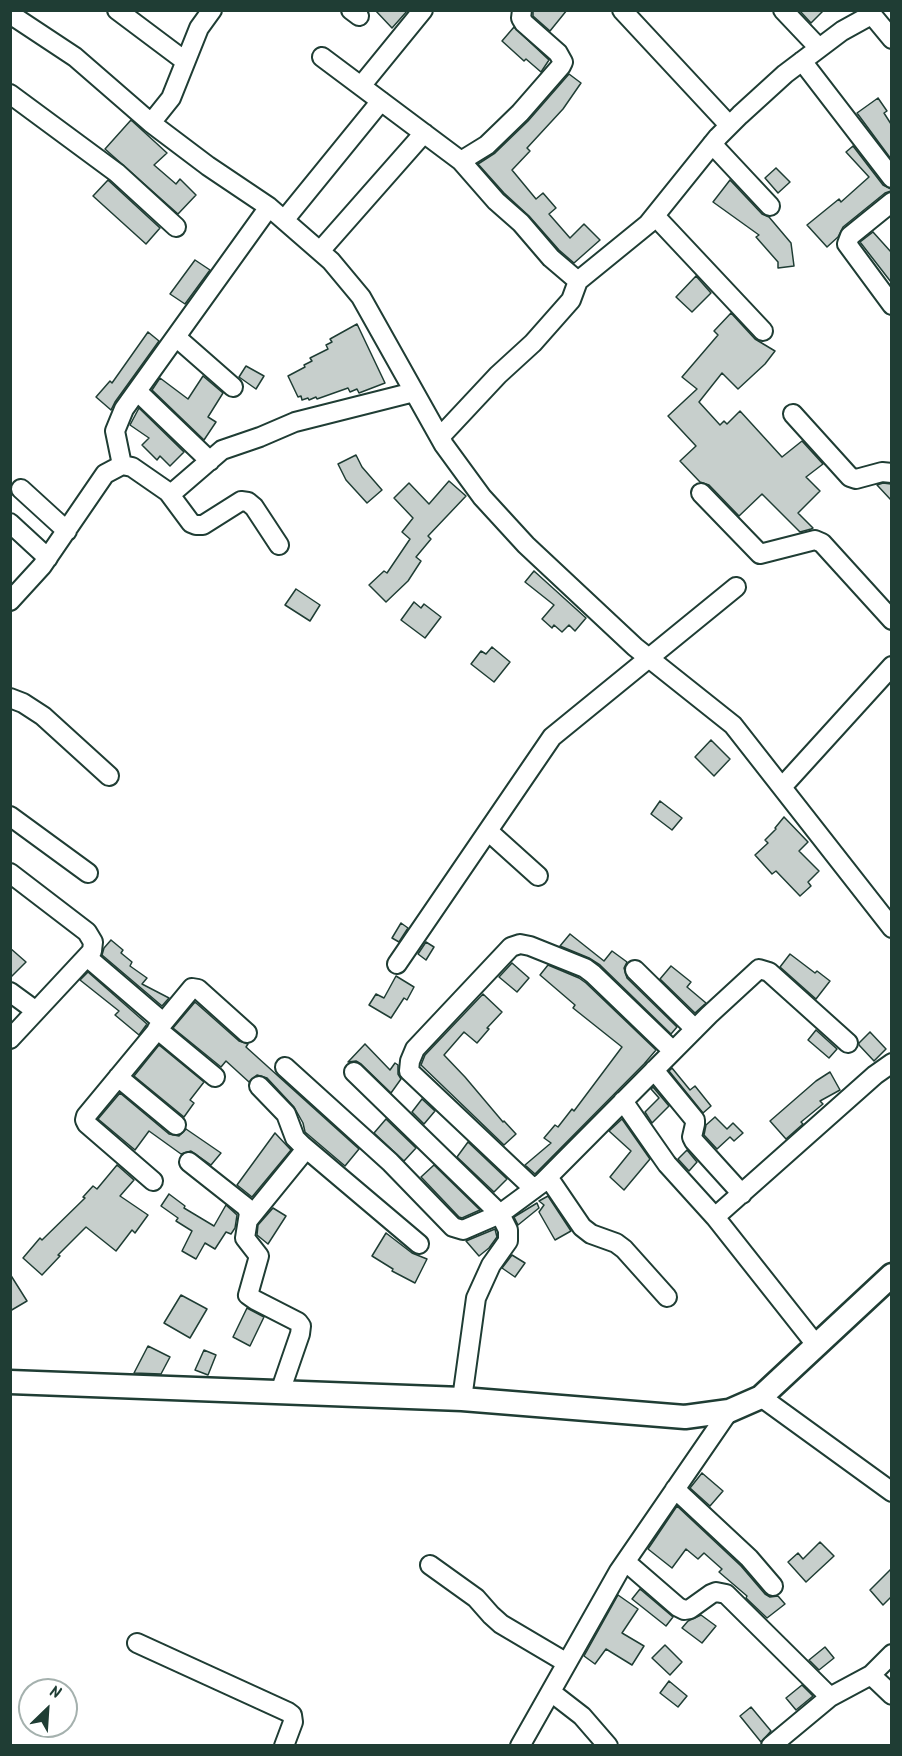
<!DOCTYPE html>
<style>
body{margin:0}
#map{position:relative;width:902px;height:1756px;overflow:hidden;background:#fff;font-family:Kalam,sans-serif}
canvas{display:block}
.frame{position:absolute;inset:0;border:12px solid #1f3d34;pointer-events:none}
.north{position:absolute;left:18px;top:1678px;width:60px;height:60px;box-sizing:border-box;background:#fff;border:2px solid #a5b1ae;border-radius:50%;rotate:25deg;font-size:16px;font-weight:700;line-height:24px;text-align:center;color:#1f3d34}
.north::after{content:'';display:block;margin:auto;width:21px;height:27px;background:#1f3d34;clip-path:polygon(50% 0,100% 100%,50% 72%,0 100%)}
</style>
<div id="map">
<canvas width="902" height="1756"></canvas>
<div class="frame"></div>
<div class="north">N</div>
</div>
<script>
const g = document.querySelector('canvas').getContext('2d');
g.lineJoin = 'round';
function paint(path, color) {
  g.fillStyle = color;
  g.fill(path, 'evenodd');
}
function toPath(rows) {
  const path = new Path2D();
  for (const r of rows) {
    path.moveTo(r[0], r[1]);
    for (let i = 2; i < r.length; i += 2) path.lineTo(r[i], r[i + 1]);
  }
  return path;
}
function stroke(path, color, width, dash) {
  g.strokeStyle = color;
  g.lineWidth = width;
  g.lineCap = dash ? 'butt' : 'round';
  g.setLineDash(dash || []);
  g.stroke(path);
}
const building = toPath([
 [375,10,408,10,392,28,375,10],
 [533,10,567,10,550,31,533,16,533,10],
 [799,10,824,10,811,23,799,10],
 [514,27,549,60,541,72,526,59,524,61,502,41,514,27],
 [569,74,581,83,563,109,527,148,530,151,512,170,536,199,543,193,556,208,549,214,570,238,584,224,600,240,574,263,559,250,529,216,504,193,478,164,495,153,528,121,569,74],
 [878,98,887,111,884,113,891,124,891,159,857,113,878,98],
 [131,120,167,153,154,165,176,184,180,179,196,195,178,214,105,149,131,120],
 [853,146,883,185,891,189,891,191,885,193,843,227,838,237,827,247,807,225,839,199,841,202,869,177,846,152,853,146],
 [776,168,790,182,778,193,765,178,776,168],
 [108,180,160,228,146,244,93,196,108,180],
 [730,180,762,214,769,217,791,243,794,266,778,268,778,262,756,237,759,235,713,202,730,180],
 [873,232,891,252,891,282,860,242,873,232],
 [195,260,210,270,185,304,170,294,195,260],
 [696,276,711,293,692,312,676,297,696,276],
 [731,313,755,339,775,351,765,364,738,389,722,373,699,402,720,425,724,421,727,424,740,411,782,457,802,441,823,464,806,477,820,491,798,513,813,528,811,529,800,532,762,494,739,516,709,485,700,482,680,461,696,446,668,416,697,389,682,377,718,335,714,331,731,313],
 [357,324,385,383,359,393,357,389,350,392,348,388,317,399,316,397,309,400,308,398,302,400,301,396,298,397,288,376,305,367,304,365,312,361,310,358,328,349,326,345,332,342,330,339,357,324],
 [148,332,159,341,115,402,111,410,96,397,110,381,112,383,148,332],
 [246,366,264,376,256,389,239,377,246,366],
 [203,376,223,393,208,417,216,422,204,440,152,390,160,378,188,399,203,376],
 [139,408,184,452,170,466,160,456,157,460,142,445,149,438,130,425,139,408],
 [356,455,362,467,382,490,367,503,346,480,338,464,356,455],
 [449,481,466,496,428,536,431,539,416,557,421,561,408,581,386,602,369,585,384,571,387,573,410,539,402,532,413,518,394,498,409,483,429,504,449,481],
 [883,483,891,484,891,500,877,485,883,483],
 [534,571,586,618,575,631,569,625,562,632,554,625,552,628,542,619,554,605,525,582,534,571],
 [296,589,320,605,310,621,285,605,296,589],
 [414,602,421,608,424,604,441,617,425,638,401,620,414,602],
 [492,647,510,662,494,682,471,664,481,651,486,654,492,647],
 [711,740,730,759,714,776,695,757,711,740],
 [660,801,682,818,672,830,651,814,660,801],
 [784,817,808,842,799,851,819,871,808,882,811,886,800,896,776,871,772,874,755,855,768,843,765,840,776,829,775,828,784,817],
 [401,923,408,928,399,942,392,938,401,923],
 [570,934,604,961,612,951,627,962,624,968,627,978,677,1027,671,1034,600,965,589,958,560,946,570,934],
 [111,940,123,950,121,953,132,962,130,966,147,978,142,984,169,998,162,1006,102,955,104,948,111,940],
 [426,942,434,947,426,960,418,954,426,942],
 [10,948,26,962,10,978,10,948],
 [790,954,815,973,817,971,830,981,816,999,780,967,790,954],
 [512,963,529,978,517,992,499,977,512,963],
 [548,965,579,978,586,983,656,1050,644,1064,535,1174,525,1165,551,1143,544,1138,555,1125,558,1127,572,1109,574,1111,622,1047,573,1008,575,1005,540,975,548,965],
 [671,966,691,982,687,987,706,1003,695,1013,660,979,671,966],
 [88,972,147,1024,139,1035,115,1015,119,1011,80,980,88,972],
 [396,976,414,987,407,1000,404,998,391,1018,369,1005,376,994,384,998,396,976],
 [483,994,502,1012,487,1028,489,1029,477,1043,464,1032,444,1055,465,1077,503,1122,504,1121,516,1134,504,1145,421,1065,425,1055,483,994],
 [195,1002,239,1041,248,1044,246,1047,359,1149,345,1166,305,1132,303,1123,294,1107,267,1078,257,1075,249,1082,226,1061,221,1067,173,1028,195,1002],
 [816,1030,837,1049,829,1058,808,1040,816,1030],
 [870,1032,886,1049,874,1061,859,1045,859,1043,870,1032],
 [365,1044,390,1070,395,1063,398,1065,398,1074,401,1079,391,1093,361,1064,356,1061,348,1062,365,1044],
 [159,1045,204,1082,190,1100,194,1103,184,1117,134,1076,159,1045],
 [672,1068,690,1090,695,1086,711,1106,703,1113,669,1071,672,1068],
 [830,1072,840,1090,820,1101,823,1104,801,1122,803,1124,786,1139,770,1121,816,1081,830,1072],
 [653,1087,669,1106,652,1123,645,1112,659,1098,651,1089,653,1087],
 [120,1093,169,1134,179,1136,186,1129,221,1153,211,1165,191,1151,181,1154,149,1131,135,1150,98,1119,120,1093],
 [422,1099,435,1111,424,1124,412,1112,422,1099],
 [715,1117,727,1129,733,1123,743,1133,734,1141,730,1137,717,1149,704,1135,706,1125,715,1117],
 [386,1119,416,1148,404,1161,374,1133,386,1119],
 [622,1119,650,1159,624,1190,610,1177,631,1151,609,1131,622,1119],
 [275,1133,291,1150,252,1197,237,1185,275,1133],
 [468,1142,507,1179,494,1192,457,1157,468,1142],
 [687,1150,697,1162,689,1171,678,1159,687,1150],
 [117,1165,134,1180,120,1196,148,1215,135,1233,132,1230,116,1251,86,1227,58,1255,60,1256,42,1275,23,1258,40,1238,42,1240,85,1198,83,1197,93,1186,97,1189,117,1165],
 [434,1165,480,1210,462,1218,459,1217,421,1177,434,1165],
 [169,1194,185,1206,184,1208,214,1226,226,1205,237,1215,235,1228,231,1234,226,1232,215,1249,205,1243,196,1259,182,1251,192,1231,176,1221,178,1218,161,1206,169,1194],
 [548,1196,571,1231,555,1240,539,1212,544,1205,539,1201,548,1196],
 [537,1203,539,1208,518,1225,514,1217,537,1203],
 [273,1208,286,1216,268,1244,257,1235,258,1225,273,1208],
 [495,1229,497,1237,489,1248,479,1256,466,1241,495,1229],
 [386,1233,412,1253,427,1259,415,1283,392,1271,393,1269,372,1256,386,1233],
 [512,1255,525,1263,515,1277,502,1268,512,1255],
 [10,1274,27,1301,10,1311,10,1274],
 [181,1295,207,1309,190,1338,164,1323,181,1295],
 [247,1308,264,1317,250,1346,233,1337,247,1308],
 [148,1346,170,1357,161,1374,134,1373,148,1346],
 [204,1350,216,1355,208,1375,195,1370,204,1350],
 [702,1473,723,1491,710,1506,690,1488,702,1473],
 [677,1506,741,1566,765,1594,770,1597,778,1596,785,1604,767,1618,746,1598,747,1596,719,1572,722,1569,704,1553,698,1559,686,1549,672,1568,648,1549,677,1506],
 [820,1542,834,1556,806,1582,788,1562,798,1553,803,1559,820,1542],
 [891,1569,891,1597,883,1605,870,1590,891,1569],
 [640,1589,673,1617,666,1626,632,1599,640,1589],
 [618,1595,638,1609,622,1633,644,1646,632,1665,606,1649,595,1664,584,1656,618,1595],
 [701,1615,716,1626,702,1643,682,1628,688,1621,701,1615],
 [665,1645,682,1662,670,1675,652,1658,665,1645],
 [825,1647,834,1658,819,1670,809,1660,825,1647],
 [669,1681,687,1696,678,1707,660,1693,669,1681],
 [802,1685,813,1696,796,1710,786,1698,802,1685],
 [751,1707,771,1731,761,1742,740,1716,751,1707]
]);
const minor = toPath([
 [117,10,185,61],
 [351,10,359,16],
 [522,10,521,18,524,23,558,53,563,62,561,66,520,113,487,145,461,161,496,201,521,223,551,258,578,281],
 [622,10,729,125],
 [783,10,819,48],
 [868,10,892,39],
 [10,14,75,57,151,123,208,166,269,207,331,261,361,297,444,445,482,497,526,545,635,647,733,725,892,928],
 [322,57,461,161],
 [802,61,892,178],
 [361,86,423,10],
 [10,94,117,173,176,227],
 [151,123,171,98,199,28,212,10],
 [712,144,770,206],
 [892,202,850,236,847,244,892,305],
 [269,207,124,409,115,431,122,465,132,467,171,494,222,450,260,437,295,422,414,392],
 [655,216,763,331],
 [285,219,381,101],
 [320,251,424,133],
 [176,337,233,387],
 [137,391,210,461],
 [793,414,850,477,856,479,882,472,892,473],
 [440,437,498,375,533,343,571,300,578,281,648,224,718,137,740,115,785,74,842,31,871,15],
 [21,489,67,531],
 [168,492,191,523,196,525,203,525,241,501,248,502,254,507,279,545],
 [701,493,760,554,815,540,822,543,892,620],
 [10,523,48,558],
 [10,601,42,566,105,474,122,465],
 [10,698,23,703,43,716,109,776],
 [782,787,892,666],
 [10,816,88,873],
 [488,831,538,876],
 [10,873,87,932,93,942,92,951,10,1039],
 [87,957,163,1022],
 [397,964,552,737,736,587],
 [635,970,695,1029],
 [10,992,36,1011],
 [157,1029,215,1077],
 [285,1067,390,1162,453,1227,463,1230,500,1214,542,1183,709,1015,759,969,769,972,848,1043],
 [654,1070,695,1120,695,1124,692,1137,694,1141,742,1194],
 [354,1072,500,1214,508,1230,508,1241,491,1265,476,1298,462,1399],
 [118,1077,176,1125],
 [259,1086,286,1114,295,1138,302,1145,419,1244],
 [623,1101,667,1164,715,1217,817,1346],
 [189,1162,246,1207,249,1213,245,1238,259,1256,248,1295,255,1300,298,1322,301,1326,300,1334,280,1392],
 [548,1177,582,1227,591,1234,616,1243,624,1249,667,1297],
 [153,1181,87,1124,85,1120,86,1116,192,988,198,989,247,1033],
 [534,1189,409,1071,410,1061,415,1049,511,947,520,944,530,946,585,968,593,974,673,1051],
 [715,1217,875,1075,892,1063],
 [249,1219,306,1149],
 [761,1397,892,1492],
 [675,1489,749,1558,773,1586],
 [626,1562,678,1607,684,1610,690,1609,711,1594,716,1592,726,1594,830,1697],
 [430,1565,476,1598,491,1615,501,1624,567,1663],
 [137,1643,288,1712,292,1715,293,1722,284,1746],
 [871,1675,892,1695],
 [551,1692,582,1716,608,1746],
 [520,1746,619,1571,729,1411],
 [771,1746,830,1697,871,1675,892,1654]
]);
const major = toPath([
 [10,1382,462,1399,685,1417,729,1411,761,1397,892,1275]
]);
paint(building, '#c7cfcc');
stroke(building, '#1f3d34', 1.5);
stroke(minor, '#1f3d34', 22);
stroke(major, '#1f3d34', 27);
stroke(minor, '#fff', 18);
stroke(major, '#fff', 22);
</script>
